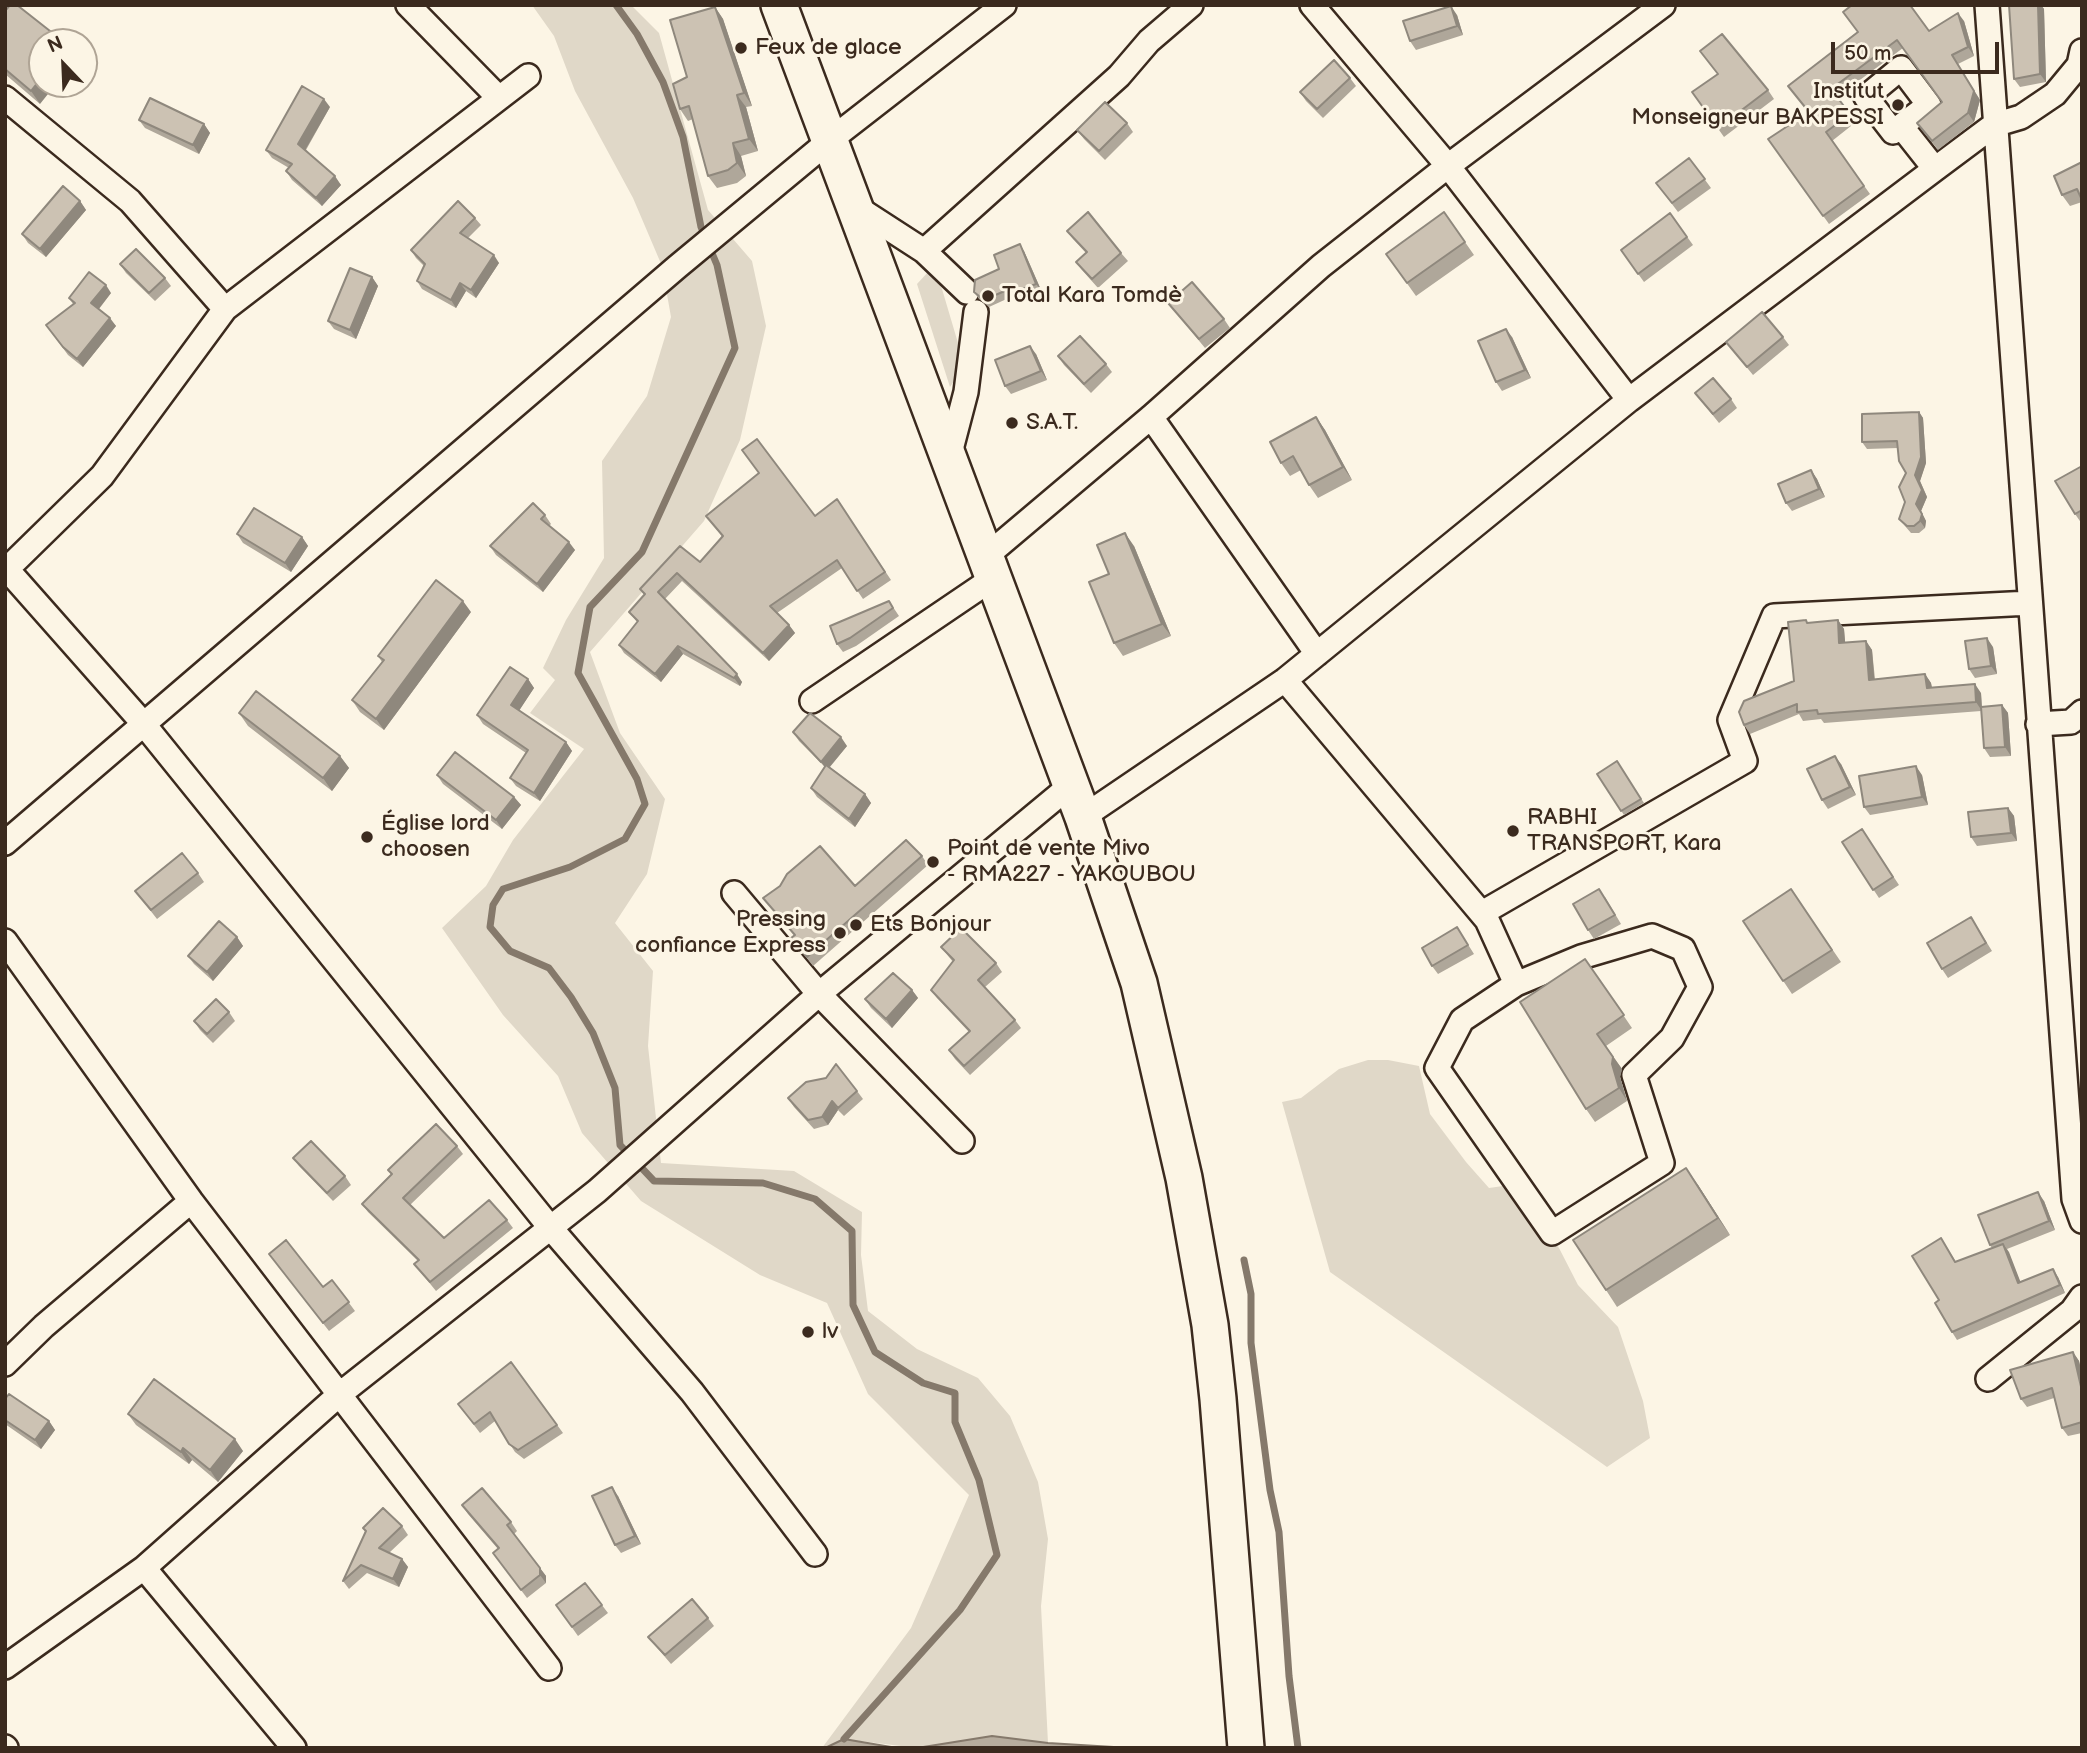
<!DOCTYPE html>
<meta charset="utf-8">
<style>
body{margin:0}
#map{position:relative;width:2087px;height:1753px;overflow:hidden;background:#fcf5e5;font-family:"Balsamiq Sans",sans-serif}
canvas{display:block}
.frame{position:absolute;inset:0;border:7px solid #3b2a1e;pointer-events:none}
.north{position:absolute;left:28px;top:28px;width:70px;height:70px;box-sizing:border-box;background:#fcf5e5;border:2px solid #afa495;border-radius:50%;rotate:337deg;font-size:19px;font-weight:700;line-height:28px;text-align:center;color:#3b2a1e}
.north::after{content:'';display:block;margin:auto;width:24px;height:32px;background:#3b2a1e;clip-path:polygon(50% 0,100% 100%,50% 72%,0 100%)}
.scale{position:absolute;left:1831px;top:42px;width:168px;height:32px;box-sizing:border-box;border:4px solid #3b2a1e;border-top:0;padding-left:9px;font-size:21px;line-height:24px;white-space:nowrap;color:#3b2a1e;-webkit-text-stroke:5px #fcf5e5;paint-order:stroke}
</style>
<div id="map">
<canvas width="2087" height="1753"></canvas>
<div class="frame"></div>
<div class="north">N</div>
<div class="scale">50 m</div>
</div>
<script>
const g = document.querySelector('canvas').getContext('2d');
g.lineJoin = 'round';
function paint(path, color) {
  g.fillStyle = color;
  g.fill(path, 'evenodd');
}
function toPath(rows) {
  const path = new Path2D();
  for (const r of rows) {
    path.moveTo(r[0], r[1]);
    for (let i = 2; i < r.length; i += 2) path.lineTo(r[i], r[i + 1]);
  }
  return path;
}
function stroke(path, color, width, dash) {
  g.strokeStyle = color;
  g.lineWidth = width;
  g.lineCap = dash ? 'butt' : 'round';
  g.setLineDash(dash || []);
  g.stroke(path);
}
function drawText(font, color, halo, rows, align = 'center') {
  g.font = font + ' "Balsamiq Sans",sans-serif';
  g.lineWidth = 6;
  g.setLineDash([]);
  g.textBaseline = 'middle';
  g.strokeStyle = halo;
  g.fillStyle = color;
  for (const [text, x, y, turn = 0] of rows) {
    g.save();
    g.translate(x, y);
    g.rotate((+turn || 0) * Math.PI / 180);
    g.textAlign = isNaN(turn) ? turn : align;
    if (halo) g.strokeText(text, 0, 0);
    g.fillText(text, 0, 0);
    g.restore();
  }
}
const green = toPath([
 [532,5,631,5,659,33,708,210,752,261,766,326,740,440,704,521,590,652,620,733,665,799,647,874,615,923,653,971,648,1046,661,1163,794,1171,862,1212,861,1255,868,1311,917,1349,978,1378,1010,1416,1038,1482,1048,1539,1041,1606,1048,1743,992,1736,917,1748,844,1739,822,1748,911,1628,969,1495,868,1394,827,1303,760,1275,641,1201,582,1133,558,1076,503,1015,442,928,486,886,513,840,584,749,530,713,555,680,543,668,566,620,604,558,602,461,647,396,671,317,662,266,633,198,575,91,554,36],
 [928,272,935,276,942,289,958,343,956,378,950,387,917,284],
 [1368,1060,1388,1060,1419,1066,1430,1114,1466,1162,1489,1188,1510,1185,1559,1248,1578,1285,1618,1327,1643,1401,1650,1438,1607,1467,1330,1272,1282,1102,1301,1098,1339,1069]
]);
const water = toPath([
 [992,1736,1048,1743,1130,1748,917,1748,992,1736],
 [844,1739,897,1748,825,1748,844,1739]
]);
const stream = toPath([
 [616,5,637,34,663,82,683,137,701,227,717,265,735,348,642,552,590,607,578,673,637,779,645,804,625,839,570,867,503,889,493,905,490,927,510,951,549,968,571,997,593,1033,615,1088,620,1145,654,1181,763,1183,815,1199,852,1231,853,1305,875,1352,923,1383,955,1393,955,1422,979,1480,997,1555,960,1610,844,1739],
 [1244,1260,1251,1294,1251,1343,1270,1490,1279,1532,1289,1676,1298,1748]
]);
const minor = toPath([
 [408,5,499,98],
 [1312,5,1448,166,1629,400],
 [1987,5,2074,1199,2082,1221],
 [1901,68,1929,105,1893,132,1866,97,1901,68],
 [5,98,130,201,225,309],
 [1901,126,1935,169],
 [853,205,924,251,967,292],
 [924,251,1119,76,1149,41,1191,5],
 [1151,417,1317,654],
 [949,457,966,392,976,312],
 [984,558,1151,417,1321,266,1448,166,1663,5],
 [5,567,142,722,549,1226,692,1392,815,1554],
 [7,569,102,476,225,309,528,76],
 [1285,680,1487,920,1516,984,1581,957,1652,936,1683,949,1700,987,1672,1038,1634,1075,1662,1163,1552,1233,1437,1068,1462,1020,1516,984],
 [812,701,992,579],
 [2038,724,2071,722,2082,712],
 [1083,817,1285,680,1629,400,1935,169,1994,125,2021,117,2055,94,2079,65,2082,51],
 [5,843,677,267,829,141,1004,5],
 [734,893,819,994,962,1141],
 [1482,913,1745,761,1730,720,1774,616,2030,603],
 [5,941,191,1201,549,1668],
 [5,1364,44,1326,191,1201],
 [1988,1379,2072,1311,2082,1297],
 [144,1568,294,1748],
 [5,1667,144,1568,340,1394,597,1191,819,994,1071,785],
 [5,1747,6,1748]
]);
const highway = toPath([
 [779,5,1083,817,1139,983,1184,1178,1210,1325,1218,1399,1246,1748]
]);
const wall = toPath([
 [2009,5,2041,5,2044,9,2046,82,2020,87,2014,79],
 [715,7,723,19,752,106,746,107,758,151,741,156,746,176,737,183,717,188,708,176,693,119,688,121,680,109,687,77],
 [5,11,40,104,5,74],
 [1457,15,1463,35,1416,50,1410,41],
 [1964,21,1974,56,1958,64,1980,100,1974,122,1938,150,1917,123,1942,102,1903,48,1837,97,1856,122,1832,141,1870,194,1829,224,1768,139,1808,112,1788,86,1857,32,1929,31],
 [1700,51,1768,90,1774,99,1724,137,1692,92,1718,74],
 [1350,78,1356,86,1323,118,1306,101,1300,92],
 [330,107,306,150,341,185,322,206,292,180,286,171,289,168,272,158,266,150],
 [139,120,204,124,210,133,199,154,145,128],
 [1127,123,1133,132,1105,160,1084,139,1077,130],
 [1689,158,1711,188,1678,212,1656,183],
 [2082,162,2082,202,2070,206,2062,195],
 [80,201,86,210,46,257,28,243,22,234],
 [1444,212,1474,255,1416,296,1386,254],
 [1670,213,1693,245,1644,282,1621,250],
 [475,218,481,225,468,238,499,263,476,298,466,291,456,308,422,289,417,281,424,266,416,258,411,250],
 [1067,231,1121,253,1128,261,1098,288,1082,270,1076,262,1086,253,1073,239],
 [1024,251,1041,290,1014,301,1011,297,989,307,979,299,974,292,999,269],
 [120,264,165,278,171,286,155,301,126,273],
 [372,277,378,286,356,339,334,329,328,321],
 [111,293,99,309,116,326,83,367,68,355,46,325,73,304,69,298],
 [1168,303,1224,319,1230,328,1205,348],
 [1512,337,1531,378,1502,391,1496,382],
 [1783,337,1789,345,1753,375,1726,342],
 [1036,354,1047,380,1011,394,1005,386],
 [1058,356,1106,364,1112,372,1091,393,1064,365],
 [1695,393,1731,399,1737,408,1719,423],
 [1919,412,1923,418,1926,463,1920,481,1927,497,1921,511,1926,521,1925,528,1919,533,1911,533,1899,519,1905,502,1906,473,1898,448,1867,449,1862,442],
 [1316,417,1325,430,1352,480,1318,498,1309,485,1301,470,1290,476,1281,463],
 [2082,466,2082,524,2075,514],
 [1811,470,1817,479,1825,497,1792,511,1786,503],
 [837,499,891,580,863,599,842,568,777,613,789,625,795,633,769,661,682,581,665,599,742,682,740,686,683,654,661,682,624,653,619,645,637,622,629,612,644,595,640,589,700,562,722,536,706,516,815,516],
 [545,515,551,524,549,526,575,550,543,592,496,555,490,546],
 [237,534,302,537,308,546,291,572,243,543],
 [1134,546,1171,636,1123,656,1114,643,1109,574],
 [889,601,899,616,856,646,843,652,837,644],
 [471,612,384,730,360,712,352,700,382,662,378,656],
 [1806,620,1808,623,1838,620,1844,629,1845,643,1866,641,1872,650,1875,679,1925,674,1931,683,1932,687,1981,693,1982,707,2002,705,2008,713,2011,756,1990,757,1984,748,1981,711,1824,723,1821,719,1803,721,1799,714,1750,734,1744,725,1794,681],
 [1993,647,1997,674,1975,678,1969,669],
 [528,679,534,688,519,710,566,742,572,751,540,801,516,786,510,778,526,753,483,724,477,715],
 [239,713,340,756,349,768,332,791,248,726],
 [793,732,847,746,830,767,865,794,871,803,855,827,817,797,811,788,825,767,799,741],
 [1617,761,1644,803,1624,815,1597,774],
 [1841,764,1856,795,1828,809,1822,800],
 [437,775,514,797,521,805,502,829,443,784],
 [1922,775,1928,805,1870,815,1864,807],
 [2008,808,2014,816,2017,841,1977,846,1971,837],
 [1862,829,1899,885,1879,898,1842,842],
 [922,856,928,865,813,966,791,938,794,935,763,898,855,886],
 [198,873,204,882,157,919,135,891],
 [1791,889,1841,962,1792,994,1743,921],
 [1605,897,1621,924,1594,939,1588,930],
 [1971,917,1992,951,1948,978,1942,969],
 [1457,927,1474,954,1438,974,1432,966],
 [237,937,243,946,213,981,194,964,188,956],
 [941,947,996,963,1002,972,985,987,1015,1020,1021,1028,970,1075,955,1059,949,1050,969,1032,937,998,931,990,953,962],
 [1585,959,1632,1028,1606,1046,1622,1069,1620,1077,1627,1101,1595,1122,1586,1109],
 [912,990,918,998,892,1028,871,1008,865,999],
 [229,1012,235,1021,213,1043,200,1030,194,1021],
 [857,1091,863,1099,844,1116,838,1110,828,1125,814,1129,794,1107,788,1098],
 [457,1146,463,1154,410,1205,444,1238,507,1220,513,1228,436,1291,414,1264,418,1261,368,1212,362,1204,391,1174,388,1170],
 [293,1158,345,1176,351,1185,333,1201,299,1166],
 [1698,1185,1730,1235,1617,1307,1606,1290],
 [2044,1201,2055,1230,2007,1249,2020,1282,2058,1277,2065,1293,1957,1340,1952,1332,1939,1300,1946,1246,1956,1262,1992,1248,1990,1245],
 [269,1254,323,1287,332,1280,355,1311,329,1331],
 [2073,1352,2079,1361,2082,1374,2082,1433,2068,1436,2062,1428,2054,1398,2027,1407,2021,1399],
 [511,1362,563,1433,524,1459,515,1452,495,1421,480,1433,458,1404],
 [5,1399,49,1421,55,1430,41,1449,5,1424],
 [128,1414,243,1451,218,1482,192,1460,189,1464,136,1425],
 [618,1496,641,1544,621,1553,615,1545],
 [462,1505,511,1522,517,1531,514,1534,546,1576,546,1583,527,1598,493,1553,498,1549,468,1514],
 [402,1526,408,1535,389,1553,402,1559,408,1567,399,1587,367,1573,349,1589,343,1581,365,1532,363,1528],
 [585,1583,608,1613,578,1636,556,1605],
 [708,1618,714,1626,671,1664,648,1637]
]);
const shadedWall = toPath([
 [2038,5,2041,5,2044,9,2046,82,2040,74],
 [1451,6,1457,15,1463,35,1457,26],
 [715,7,723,19,752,106,744,93],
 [1958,13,1964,21,1974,56,1968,47],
 [1952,55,1980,100,1974,122,1968,113],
 [42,77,42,84,56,84,40,104,31,91],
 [737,95,746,107,758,151,749,139],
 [324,99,330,107,304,152,298,144],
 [204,124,210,133,199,154,193,145],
 [733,143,741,156,746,176,737,163],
 [335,176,341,185,322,206,316,198],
 [80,201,86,210,46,257,40,249],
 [1020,244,1024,251,1041,290,1036,284],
 [494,255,499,263,476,298,471,290],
 [372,277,378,286,356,339,350,330],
 [460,283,466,291,456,308,451,300],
 [106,285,111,293,97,311,91,303],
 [110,318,116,326,83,367,77,359],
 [1506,329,1512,337,1531,378,1525,370],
 [1030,346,1036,354,1047,380,1041,371],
 [1919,412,1923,418,1926,463,1920,481,1927,497,1921,511,1926,521,1925,528,1920,521,1916,504,1915,475],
 [1316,417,1325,430,1352,480,1343,467],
 [1811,470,1817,479,1825,497,1819,489],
 [1125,533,1134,546,1171,636,1162,624],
 [302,537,308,546,291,572,285,563],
 [569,542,575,550,543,592,537,584],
 [463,601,471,612,384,730,376,719],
 [1838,620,1844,629,1846,652,1839,643],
 [789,625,795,633,769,661,763,653],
 [1987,638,1993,647,1997,674,1991,666],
 [1866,641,1872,650,1875,688,1869,680],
 [678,646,683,654,661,682,655,674],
 [737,674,742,682,740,686,734,678],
 [1925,674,1931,683,1933,696,1927,688],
 [528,679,534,688,517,714,511,705],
 [1975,684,1981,693,1982,711,1976,702],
 [2002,705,2008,713,2011,756,2005,747],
 [841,737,847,746,827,770,821,762],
 [566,742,572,751,540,801,534,793],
 [340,756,349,768,332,791,323,778],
 [1835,756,1841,764,1856,795,1850,787],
 [1916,766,1922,775,1928,805,1922,797],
 [865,794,871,803,855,827,849,819],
 [514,797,521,805,502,829,496,820],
 [2008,808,2014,816,2017,841,2011,833],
 [237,937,243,946,213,981,207,972],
 [912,990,918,998,892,1028,886,1019],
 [1597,1034,1622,1069,1620,1077,1627,1101,1619,1088,1612,1064],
 [832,1101,838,1110,828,1125,822,1117],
 [1686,1168,1698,1185,1730,1235,1718,1218],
 [2038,1192,2044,1201,2055,1230,2049,1221],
 [2003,1244,2009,1252,2024,1291,2018,1283],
 [2053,1269,2058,1277,2065,1293,2060,1285],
 [2073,1352,2079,1361,2082,1374,2082,1391],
 [49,1421,55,1430,41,1449,35,1440],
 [235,1439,243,1451,218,1482,210,1470],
 [183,1448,192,1460,189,1464,181,1452],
 [612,1487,618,1496,641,1544,635,1536],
 [402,1559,408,1567,399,1587,393,1579],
 [540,1568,546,1576,546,1583,540,1575]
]);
const building = toPath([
 [10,5,17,5,64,42,42,42,42,77,31,91,5,69,5,11,10,5],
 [1852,5,1910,5,1929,31,1958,13,1968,47,1952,55,1974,91,1968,113,1932,141,1917,123,1942,102,1897,40,1831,89,1850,114,1826,132,1864,186,1823,216,1768,139,1809,112,1788,86,1858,32,1843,12,1852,5],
 [2009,5,2038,5,2040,74,2014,79,2009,5],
 [1451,6,1457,26,1410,41,1403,21,1451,6],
 [715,7,744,93,737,95,749,139,733,143,737,163,728,170,708,176,689,106,680,109,673,84,687,77,670,20,715,7],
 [1722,34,1768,90,1718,128,1692,92,1718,74,1700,51,1722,34],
 [1334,60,1350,78,1317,109,1300,92,1334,60],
 [302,86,324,99,298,144,335,176,316,198,286,171,292,164,266,150,302,86],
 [150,98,204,124,193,145,139,120,150,98],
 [1105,102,1127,123,1099,151,1077,130,1105,102],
 [1689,158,1705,179,1672,203,1656,183,1689,158],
 [2082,162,2082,200,2077,189,2062,195,2054,176,2082,162],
 [63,186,80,201,40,249,22,234,63,186],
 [458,201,475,218,460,233,494,255,471,290,460,283,451,300,417,281,425,264,411,250,458,201],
 [1088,212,1121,253,1092,279,1076,262,1087,252,1067,231,1088,212],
 [1444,212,1465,242,1407,283,1386,254,1444,212],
 [1670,213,1687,237,1638,274,1621,250,1670,213],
 [1020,244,1036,284,1009,294,1007,290,984,300,974,292,975,280,999,269,994,255,1020,244],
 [136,249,165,278,149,293,120,264,136,249],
 [350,268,372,277,350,330,328,321,350,268],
 [89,272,106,285,91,303,110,318,77,359,63,347,46,325,75,303,69,298,89,272],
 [1192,282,1224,319,1199,339,1168,303,1192,282],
 [1762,312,1783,337,1747,367,1726,342,1762,312],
 [1506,329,1525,370,1496,382,1478,341,1506,329],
 [1080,336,1106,364,1084,384,1058,356,1080,336],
 [1030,346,1041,371,1005,386,995,360,1030,346],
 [1713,378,1731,399,1713,414,1695,393,1713,378],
 [1919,412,1921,457,1915,475,1922,490,1916,504,1922,514,1920,521,1914,526,1907,526,1899,519,1905,502,1899,487,1906,473,1899,461,1897,441,1862,442,1862,414,1919,412],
 [1316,417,1343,467,1309,485,1293,456,1281,463,1270,442,1316,417],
 [757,439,815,516,837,499,885,572,857,591,837,560,770,606,789,625,763,653,677,573,658,592,737,674,734,678,678,646,655,674,619,645,638,621,629,612,645,594,640,589,680,546,700,562,723,536,706,516,759,473,742,450,757,439],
 [2082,466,2082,510,2075,514,2055,481,2082,466],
 [1811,470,1819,489,1786,503,1778,484,1811,470],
 [533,503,545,515,541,519,569,542,537,584,490,546,533,503],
 [254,508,302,537,285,563,237,534,254,508],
 [1125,533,1162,624,1114,643,1089,582,1109,574,1097,545,1125,533],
 [436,580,463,601,376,719,352,700,384,660,378,656,436,580],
 [889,601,893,608,850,638,837,644,830,626,889,601],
 [1806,620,1807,623,1838,620,1839,643,1866,641,1869,680,1925,674,1927,688,1975,684,1976,702,1818,714,1817,710,1797,712,1797,704,1744,725,1739,712,1744,701,1794,681,1788,622,1806,620],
 [1987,638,1991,666,1969,669,1965,641,1987,638],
 [510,667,528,679,511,705,566,742,534,793,510,778,528,750,477,715,510,667],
 [256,691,340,756,323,778,239,713,256,691],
 [2002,705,2005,747,1984,748,1981,707,2002,705],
 [810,713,841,737,821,762,793,732,810,713],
 [455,752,514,797,496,820,437,775,455,752],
 [1835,756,1850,787,1822,800,1807,769,1835,756],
 [1617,761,1641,799,1621,811,1597,774,1617,761],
 [826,765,865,794,849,819,811,788,826,765],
 [1916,766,1922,797,1864,807,1859,776,1916,766],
 [2008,808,2011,833,1971,837,1968,812,2008,808],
 [1862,829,1893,877,1873,890,1842,842,1862,829],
 [906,840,922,856,807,957,791,938,795,935,763,898,780,886,787,874,820,846,855,886,906,840],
 [182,853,198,873,151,910,135,891,182,853],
 [1599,889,1615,915,1588,930,1573,904,1599,889],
 [1791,889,1832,950,1783,981,1743,921,1791,889],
 [1971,917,1986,943,1942,969,1927,943,1971,917],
 [219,921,237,937,207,972,188,956,219,921],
 [1457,927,1468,945,1432,966,1422,948,1457,927],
 [961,928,996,963,978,980,1015,1020,964,1066,949,1050,970,1031,931,990,954,960,941,947,961,928],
 [1585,959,1624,1015,1597,1034,1613,1057,1612,1064,1619,1088,1586,1109,1520,1002,1585,959],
 [893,973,912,990,886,1019,865,999,893,973],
 [216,999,229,1012,207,1034,194,1021,216,999],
 [836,1064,857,1091,838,1108,832,1101,822,1117,808,1120,788,1098,806,1082,826,1078,836,1064],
 [436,1124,457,1146,403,1198,444,1238,489,1200,507,1220,430,1282,414,1264,419,1260,362,1204,392,1174,388,1170,436,1124],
 [311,1141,345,1176,327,1193,293,1158,311,1141],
 [1686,1168,1718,1218,1606,1290,1573,1240,1686,1168],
 [2038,1192,2049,1221,1990,1245,1978,1215,2038,1192],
 [1941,1238,1955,1262,2003,1244,2018,1283,2053,1269,2060,1285,1952,1332,1935,1303,1939,1300,1912,1256,1941,1238],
 [286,1240,323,1287,332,1280,349,1302,323,1323,269,1254,286,1240],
 [2073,1352,2082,1391,2082,1422,2062,1428,2052,1388,2021,1399,2010,1370,2073,1352],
 [511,1362,557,1425,518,1450,509,1444,490,1412,474,1424,458,1404,511,1362],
 [154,1379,235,1439,210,1470,183,1448,181,1452,128,1414,154,1379],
 [9,1394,49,1421,35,1440,5,1420,5,1399,9,1394],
 [612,1487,635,1536,615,1545,592,1496,612,1487],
 [482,1488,511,1522,507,1525,540,1568,540,1575,521,1590,493,1553,499,1548,462,1505,482,1488],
 [383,1508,402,1526,379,1548,402,1559,393,1579,361,1565,343,1581,366,1531,363,1528,383,1508],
 [585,1583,602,1605,572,1627,556,1605,585,1583],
 [692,1599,708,1618,665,1655,648,1637,692,1599]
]);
const markers = [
 [741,48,7,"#3b2a1e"],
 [1898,105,7,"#3b2a1e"],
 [988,296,7,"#3b2a1e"],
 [1012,423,7,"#3b2a1e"],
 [1513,831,7,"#3b2a1e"],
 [367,837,7,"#3b2a1e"],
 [933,862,7,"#3b2a1e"],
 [856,925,7,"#3b2a1e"],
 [840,933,7,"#3b2a1e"],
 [808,1332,7,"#3b2a1e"]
];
const poiNames = [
 ["Feux de glace",755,48],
 ["Institut",1884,92,"right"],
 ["Monseigneur BAKPESSI",1884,118,"right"],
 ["Total Kara Tomdè",1002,296],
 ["S.A.T.",1026,423],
 ["RABHI",1527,818],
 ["TRANSPORT, Kara",1527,844],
 ["Église lord",381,824],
 ["choosen",381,850],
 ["Point de vente Mivo",947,849],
 ["- RMA227 - YAKOUBOU",947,875],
 ["Pressing",826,920,"right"],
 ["confiance Express",826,946,"right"],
 ["Ets Bonjour",870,925],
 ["lv",822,1332]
];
paint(green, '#e0d8c8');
paint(water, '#b7ad9e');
stroke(water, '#85796b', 2);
stroke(stream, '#85796b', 7);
stroke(minor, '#3b2a1e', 28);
stroke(highway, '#3b2a1e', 40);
stroke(minor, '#fcf5e5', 23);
stroke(highway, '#fcf5e5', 35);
paint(wall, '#afa79a');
paint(shadedWall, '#8f887d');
paint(building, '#ccc2b3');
stroke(building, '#8f887d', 2);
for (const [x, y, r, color] of markers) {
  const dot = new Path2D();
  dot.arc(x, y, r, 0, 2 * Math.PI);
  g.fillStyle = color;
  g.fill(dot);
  stroke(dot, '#fcf5e5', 2.5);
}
drawText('23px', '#3b2a1e', '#fcf5e5', poiNames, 'left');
</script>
